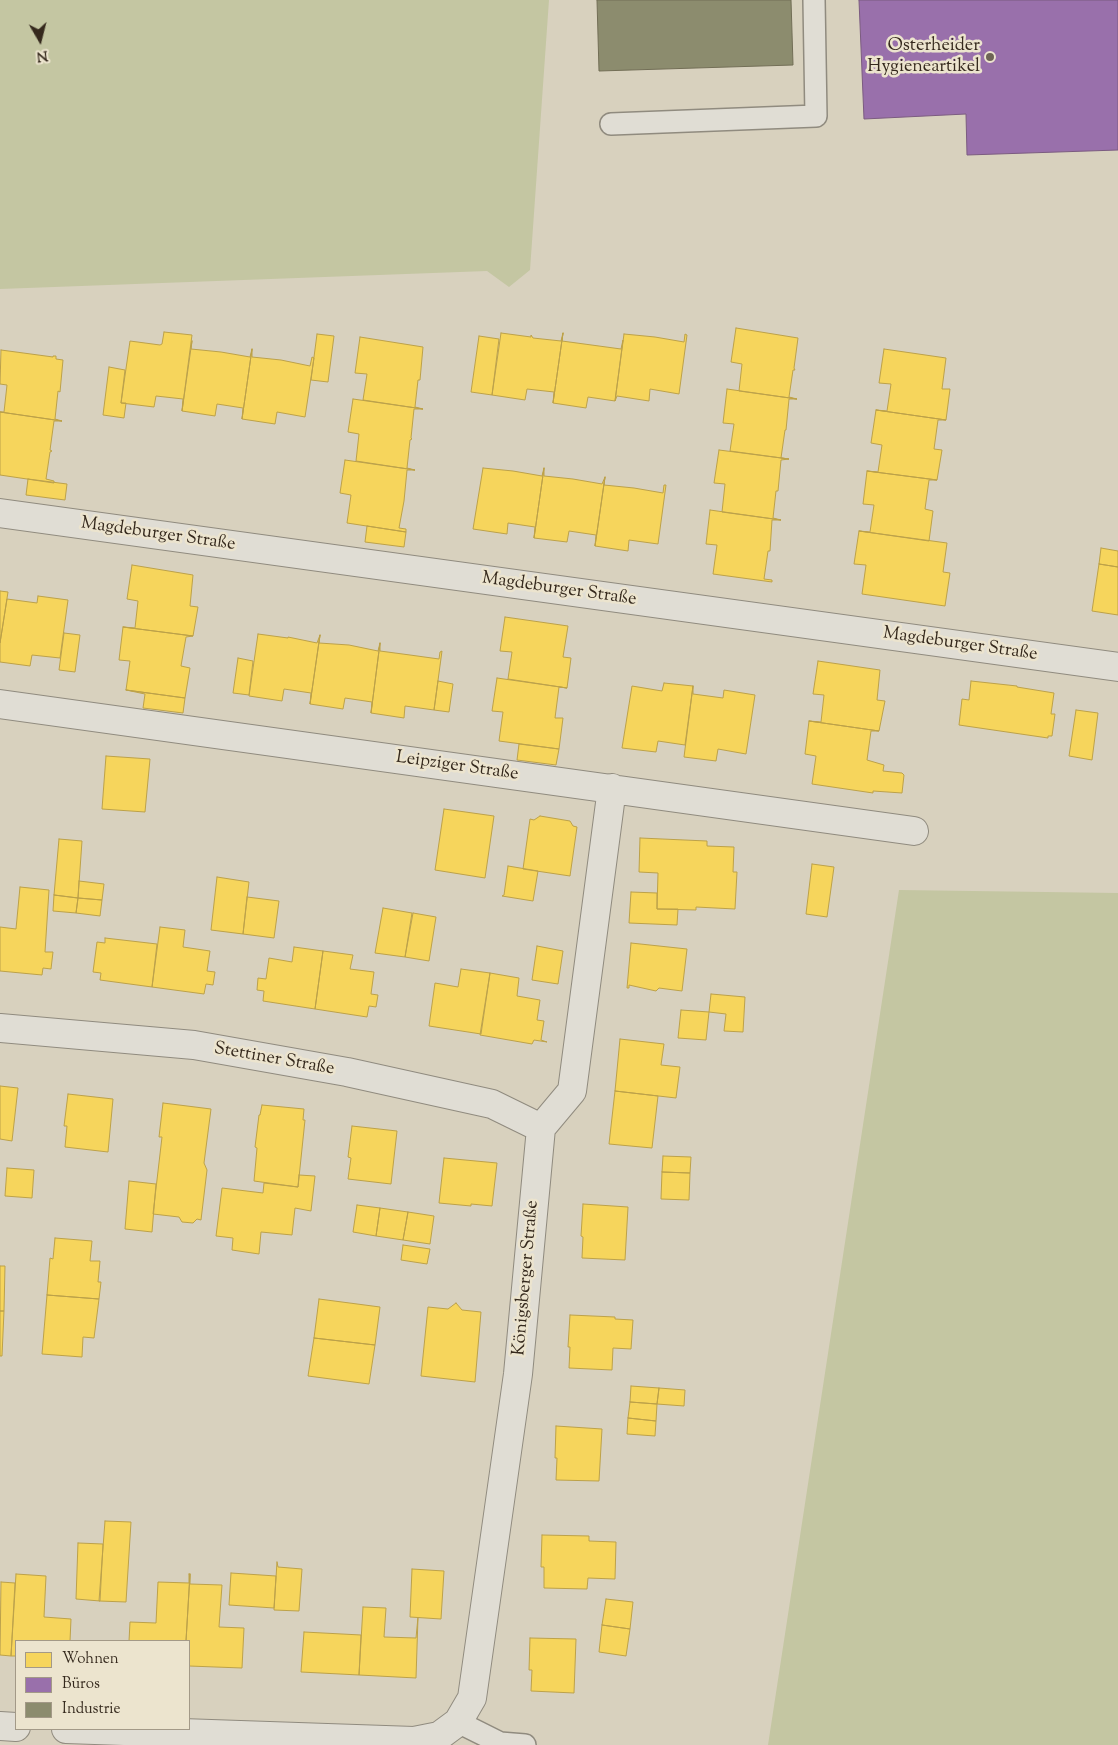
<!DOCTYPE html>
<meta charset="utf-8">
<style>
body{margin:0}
#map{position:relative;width:1118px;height:1745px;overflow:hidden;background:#d8d1be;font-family:"Sorts Mill Goudy",serif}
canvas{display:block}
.legend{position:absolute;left:15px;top:1640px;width:175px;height:90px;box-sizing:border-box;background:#ece4ce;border:1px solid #a39987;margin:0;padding:6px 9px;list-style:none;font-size:15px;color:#35291d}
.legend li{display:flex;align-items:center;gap:10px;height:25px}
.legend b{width:25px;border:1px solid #a39987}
.north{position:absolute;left:15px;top:15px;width:50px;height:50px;-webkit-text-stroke:4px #ece4ce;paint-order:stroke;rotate:172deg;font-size:14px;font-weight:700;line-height:20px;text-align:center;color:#35291d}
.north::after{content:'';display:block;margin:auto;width:18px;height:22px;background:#35291d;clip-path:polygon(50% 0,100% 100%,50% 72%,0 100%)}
</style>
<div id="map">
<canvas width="1118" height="1745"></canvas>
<ul class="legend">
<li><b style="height:14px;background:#f6d55c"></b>Wohnen</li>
<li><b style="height:14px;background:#9970ab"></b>Büros</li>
<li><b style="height:14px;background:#8c8c6e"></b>Industrie</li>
</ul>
<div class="north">N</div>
</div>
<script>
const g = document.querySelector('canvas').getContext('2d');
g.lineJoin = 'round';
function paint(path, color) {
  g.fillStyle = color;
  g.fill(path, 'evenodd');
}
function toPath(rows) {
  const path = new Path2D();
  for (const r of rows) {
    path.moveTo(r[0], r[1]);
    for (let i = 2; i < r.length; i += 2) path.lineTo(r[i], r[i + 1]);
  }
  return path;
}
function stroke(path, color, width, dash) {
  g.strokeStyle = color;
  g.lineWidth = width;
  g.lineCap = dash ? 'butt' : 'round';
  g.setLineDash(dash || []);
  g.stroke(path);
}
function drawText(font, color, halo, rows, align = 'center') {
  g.font = font + ' "Sorts Mill Goudy",serif';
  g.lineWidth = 5;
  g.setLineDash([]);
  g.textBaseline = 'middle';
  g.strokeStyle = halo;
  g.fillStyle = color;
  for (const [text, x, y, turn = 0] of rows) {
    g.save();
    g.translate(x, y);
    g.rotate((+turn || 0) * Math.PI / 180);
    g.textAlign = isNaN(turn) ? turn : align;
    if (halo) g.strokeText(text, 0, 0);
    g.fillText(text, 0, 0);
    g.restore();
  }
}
const green = toPath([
 [0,0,549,0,530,270,509,287,487,271,0,289],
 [899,890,1118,893,1118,1745,768,1745]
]);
const homes = toPath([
 [736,328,798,338,794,368,795,370,793,370,789,397,797,399,739,391,742,364,731,362,736,328],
 [164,332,192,335,182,411,183,399,156,396,154,407,121,403,130,341,160,345,162,344,164,332],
 [501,333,531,337,531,335,533,338,561,341,563,333,553,403,554,392,527,389,525,400,492,395,501,333],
 [563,333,562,341,621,349,623,340,615,401,588,397,586,408,553,403,563,333],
 [317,334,334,336,328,382,311,380,317,334],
 [624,334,655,337,684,342,685,334,687,335,679,394,650,389,649,401,617,396,615,401,624,334],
 [479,336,499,339,492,395,471,392,479,336],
 [360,337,423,347,420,380,418,380,415,407,423,409,363,400,367,374,355,373,360,337],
 [192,341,191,349,221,352,250,357,252,349,242,419,243,408,217,404,215,416,182,411,192,341],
 [252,349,252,357,281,360,310,366,312,357,314,358,305,417,277,412,275,424,242,419,252,349],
 [884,349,946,358,942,389,950,389,946,420,876,410,887,411,891,384,879,383,884,349],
 [1,350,53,357,53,356,56,356,56,359,63,360,60,392,58,391,55,419,62,421,0,412,4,412,7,385,0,384,1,350],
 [109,367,125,370,121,403,126,403,124,418,103,415,109,367],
 [727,389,797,399,789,399,786,430,785,430,781,458,789,459,730,451,734,424,723,423,727,389],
 [353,399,423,409,414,409,411,438,412,439,410,440,407,468,415,470,356,461,359,434,348,432,353,399],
 [876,410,946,420,938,420,934,449,942,450,937,480,867,471,878,472,882,445,871,443,876,410],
 [0,412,62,421,54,421,50,450,52,451,50,452,46,479,54,481,54,483,0,475,0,412],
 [719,450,789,459,781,460,778,491,776,491,773,518,781,520,722,512,725,484,714,483,719,450],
 [345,460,415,470,407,470,404,501,399,528,406,529,406,532,347,523,351,495,340,493,345,460],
 [483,468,513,471,542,476,544,468,534,538,535,527,508,523,507,534,473,529,483,468],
 [544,468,544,476,573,479,602,484,605,477,595,546,596,535,569,531,567,542,534,538,544,468],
 [867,471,937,480,929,480,925,509,933,511,929,541,859,531,870,532,874,505,863,504,867,471],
 [605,477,604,485,634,488,663,493,664,485,666,485,658,544,629,540,628,551,595,546,605,477],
 [28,479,67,484,65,500,26,495,28,479],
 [710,510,781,520,772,520,770,551,768,551,764,579,772,580,772,582,713,574,717,545,706,544,710,510],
 [367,526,406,532,404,547,365,542,367,526],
 [859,531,947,543,943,572,950,573,945,606,862,594,866,565,854,564,859,531],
 [1101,548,1118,551,1118,567,1099,564,1101,548],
 [1099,564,1118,567,1118,615,1092,611,1099,564],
 [132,565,193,575,190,606,198,607,193,636,123,627,135,628,138,601,127,599,132,565],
 [0,591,8,592,0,643,0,591],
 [38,596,68,600,60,658,32,655,30,666,0,662,0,643,7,599,37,603,38,596],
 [505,617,568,626,563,657,571,658,567,688,508,679,512,652,500,651,505,617],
 [123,627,193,636,186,637,181,666,190,668,185,698,126,690,130,661,119,660,123,627],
 [64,633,80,635,75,672,59,670,64,633],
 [258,634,288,638,288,637,317,643,320,635,310,704,311,693,284,689,282,701,249,696,258,634],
 [320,635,319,643,349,645,378,651,380,643,371,713,372,702,345,698,343,709,310,704,320,635],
 [380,643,380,651,410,655,439,659,440,652,442,651,434,710,405,706,404,718,371,713,380,643],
 [238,658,253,661,249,695,233,693,238,658],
 [818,661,880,670,877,700,885,701,879,731,809,721,821,722,824,695,813,694,818,661],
 [497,678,567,688,559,687,555,718,563,718,559,749,499,741,503,712,492,711,497,678],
 [438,681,453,684,449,712,434,710,438,681],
 [971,681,1017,686,1017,687,1054,693,1051,714,1055,714,1052,736,1048,736,1048,738,959,725,962,699,969,700,971,681],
 [664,683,693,686,685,745,658,741,656,752,622,748,632,686,662,691,664,683],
 [693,686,693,694,723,698,724,690,755,695,746,754,718,749,716,761,684,757,693,686],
 [126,690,185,698,183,713,143,708,145,694,126,690],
 [1076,710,1098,713,1092,760,1069,756,1076,710],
 [809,721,879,731,871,731,867,760,884,765,883,771,902,773,904,775,902,793,873,791,873,793,812,784,816,756,805,754,809,721],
 [519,744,559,749,556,765,517,760,519,744],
 [106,756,150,759,145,812,102,809,106,756],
 [444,809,494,816,485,878,435,870,444,809],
 [540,816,570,821,573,826,577,827,570,876,523,869,530,819,534,820,540,816],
 [640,838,707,841,707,846,734,847,733,872,737,872,735,909,696,907,696,910,657,909,658,873,639,872,640,838],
 [59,839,82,841,78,898,54,895,59,839],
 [812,864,834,867,827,917,806,914,812,864],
 [508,866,538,871,533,901,502,896,504,895,508,866],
 [217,877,249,882,243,934,211,930,217,877],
 [79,881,104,884,102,900,78,898,79,881],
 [20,887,49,890,45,952,53,952,51,969,43,968,42,975,0,971,0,927,16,929,20,887],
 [631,892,657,893,657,909,678,909,677,925,629,923,631,892],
 [54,895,78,898,76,913,53,911,54,895],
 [247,897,279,901,274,938,243,934,247,897],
 [78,898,102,900,100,916,76,913,78,898],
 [383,908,412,913,405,957,375,953,383,908],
 [413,913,436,917,429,961,405,957,413,913],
 [160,927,185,930,183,947,210,951,207,971,215,972,213,985,206,984,204,994,152,987,160,927],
 [105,938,157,944,152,987,100,980,101,973,93,972,97,942,105,943,105,938],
 [631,943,687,949,682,991,659,988,656,991,629,985,629,988,627,988,631,943],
 [537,946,563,951,558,984,532,980,537,946],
 [294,947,323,951,315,1009,263,1001,264,991,257,990,258,978,266,979,269,958,292,962,294,947],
 [323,951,353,955,350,969,374,972,371,994,378,995,376,1007,369,1006,367,1017,315,1009,323,951],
 [461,969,490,973,481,1034,429,1026,435,983,458,987,461,969],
 [490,973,519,978,517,996,540,1000,537,1020,544,1021,541,1040,547,1042,534,1040,532,1044,480,1035,490,973],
 [711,994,745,997,743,1032,724,1031,726,1014,709,1012,711,994],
 [681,1010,709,1012,706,1040,678,1038,681,1010],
 [620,1039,664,1044,661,1065,680,1067,676,1098,615,1091,620,1039],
 [0,1086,18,1088,12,1141,0,1139,0,1086],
 [615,1091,658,1096,652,1148,609,1144,615,1091],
 [68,1094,113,1099,108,1152,65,1147,67,1126,64,1126,68,1094],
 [163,1103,211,1109,204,1163,207,1170,201,1220,197,1219,193,1223,182,1222,179,1217,153,1214,162,1137,159,1137,163,1103],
 [262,1105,304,1109,303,1120,305,1120,298,1187,254,1181,257,1148,255,1147,259,1115,260,1115,262,1105],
 [352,1126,397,1131,391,1184,348,1179,351,1158,348,1157,352,1126],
 [663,1156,691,1157,690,1173,662,1172,663,1156],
 [444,1158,497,1163,492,1206,471,1204,471,1206,439,1203,444,1158],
 [7,1168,34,1170,32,1198,5,1196,7,1168],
 [662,1172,690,1173,689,1200,661,1199,662,1172],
 [299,1175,315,1176,311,1211,295,1208,292,1235,261,1232,259,1254,232,1250,233,1238,216,1236,222,1188,263,1193,264,1183,298,1187,299,1175],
 [129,1181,156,1184,152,1232,125,1229,129,1181],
 [583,1204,628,1207,625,1260,582,1258,583,1237,581,1236,583,1204],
 [357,1205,380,1208,376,1236,353,1232,357,1205],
 [380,1208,408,1212,403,1240,376,1236,380,1208],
 [408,1212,434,1216,430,1244,403,1240,408,1212],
 [55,1238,92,1241,90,1261,100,1261,98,1282,101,1282,99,1299,47,1295,50,1258,53,1259,55,1238],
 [403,1245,430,1249,427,1264,401,1260,403,1245],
 [0,1266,5,1266,4,1311,0,1311,0,1266],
 [47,1295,99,1299,94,1338,83,1337,82,1357,42,1354,47,1295],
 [319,1299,380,1307,375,1345,314,1338,319,1299],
 [456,1303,462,1310,481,1312,475,1382,421,1376,428,1307,448,1309,456,1303],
 [0,1311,4,1311,2,1356,0,1356,0,1311],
 [570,1315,615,1317,615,1319,633,1320,631,1349,613,1348,612,1370,569,1368,570,1347,568,1347,570,1315],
 [314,1338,375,1345,369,1384,308,1376,314,1338],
 [631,1386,659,1388,657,1404,630,1402,631,1386],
 [659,1388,685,1390,684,1406,657,1404,659,1388],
 [630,1402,657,1404,656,1421,628,1418,630,1402],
 [628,1418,656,1421,655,1436,627,1434,628,1418],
 [556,1426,602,1429,599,1481,556,1480,557,1458,555,1458,556,1426],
 [105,1521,131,1522,126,1602,99,1601,105,1521],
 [542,1535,589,1536,589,1541,616,1542,615,1579,588,1578,587,1589,544,1588,544,1567,541,1567,542,1535],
 [78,1543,103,1544,100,1601,76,1599,78,1543],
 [277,1562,278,1567,302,1569,299,1611,274,1610,277,1562],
 [412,1569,444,1571,441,1619,410,1617,412,1569],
 [231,1573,276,1576,274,1608,229,1605,231,1573],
 [16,1574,46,1576,44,1617,71,1619,70,1641,16,1641,16,1656,11,1656,16,1574],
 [189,1574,190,1574,186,1641,129,1641,130,1622,156,1623,158,1582,189,1583,189,1574],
 [190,1574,190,1584,222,1585,219,1627,244,1628,242,1668,189,1666,189,1641,186,1641,190,1574],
 [1,1582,15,1583,11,1656,0,1655,1,1582],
 [606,1599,633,1602,630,1629,602,1625,606,1599],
 [363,1607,386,1608,384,1637,416,1638,418,1617,416,1678,359,1675,363,1607],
 [602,1625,630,1629,626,1656,599,1652,602,1625],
 [304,1632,361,1635,359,1675,301,1672,304,1632],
 [530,1638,576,1639,574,1693,531,1691,532,1670,529,1670,530,1638]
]);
const offices = toPath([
 [859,0,1118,0,1118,150,967,155,966,114,864,119,859,0]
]);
const industry = toPath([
 [597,0,791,0,793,65,599,71,597,0]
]);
const lane = toPath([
 [611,124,816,116,814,0],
 [458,1722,500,1743,525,1745]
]);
const street = toPath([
 [0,513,1118,667],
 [0,704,914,831],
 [0,1028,194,1045,347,1072,492,1104,541,1128],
 [0,1726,16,1727],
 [66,1729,414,1741,439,1736,458,1722,472,1698,518,1374,541,1128,572,1091,612,788]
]);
const markers = [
 [990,57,5,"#6e6455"]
];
const poiNames = [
 ["Osterheider",980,47],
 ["Hygieneartikel",980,68]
];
const streetNames = [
 ["Magdeburger Straße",158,535,8],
 ["Magdeburger Straße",559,590,8],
 ["Magdeburger Straße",960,645,8],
 ["Leipziger Straße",457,767,8],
 ["Stettiner Straße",274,1060,10],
 ["Königsberger Straße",527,1278,-85]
];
paint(green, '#c4c6a2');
paint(homes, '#f6d55c');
stroke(homes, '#bca149', 1);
paint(offices, '#9970ab');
stroke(offices, '#7b5b80', 1);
paint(industry, '#8c8c6e');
stroke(industry, '#726e56', 1);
stroke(lane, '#908b7f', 24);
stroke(street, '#908b7f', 30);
stroke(lane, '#e0ddd4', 21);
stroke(street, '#e0ddd4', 28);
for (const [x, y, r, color] of markers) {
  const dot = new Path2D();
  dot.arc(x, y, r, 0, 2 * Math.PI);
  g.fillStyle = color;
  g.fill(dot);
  stroke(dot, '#ece4ce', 2);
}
drawText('18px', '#35291d', '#ece4ce', poiNames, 'right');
drawText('18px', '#35291d', '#ece4ce', streetNames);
</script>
